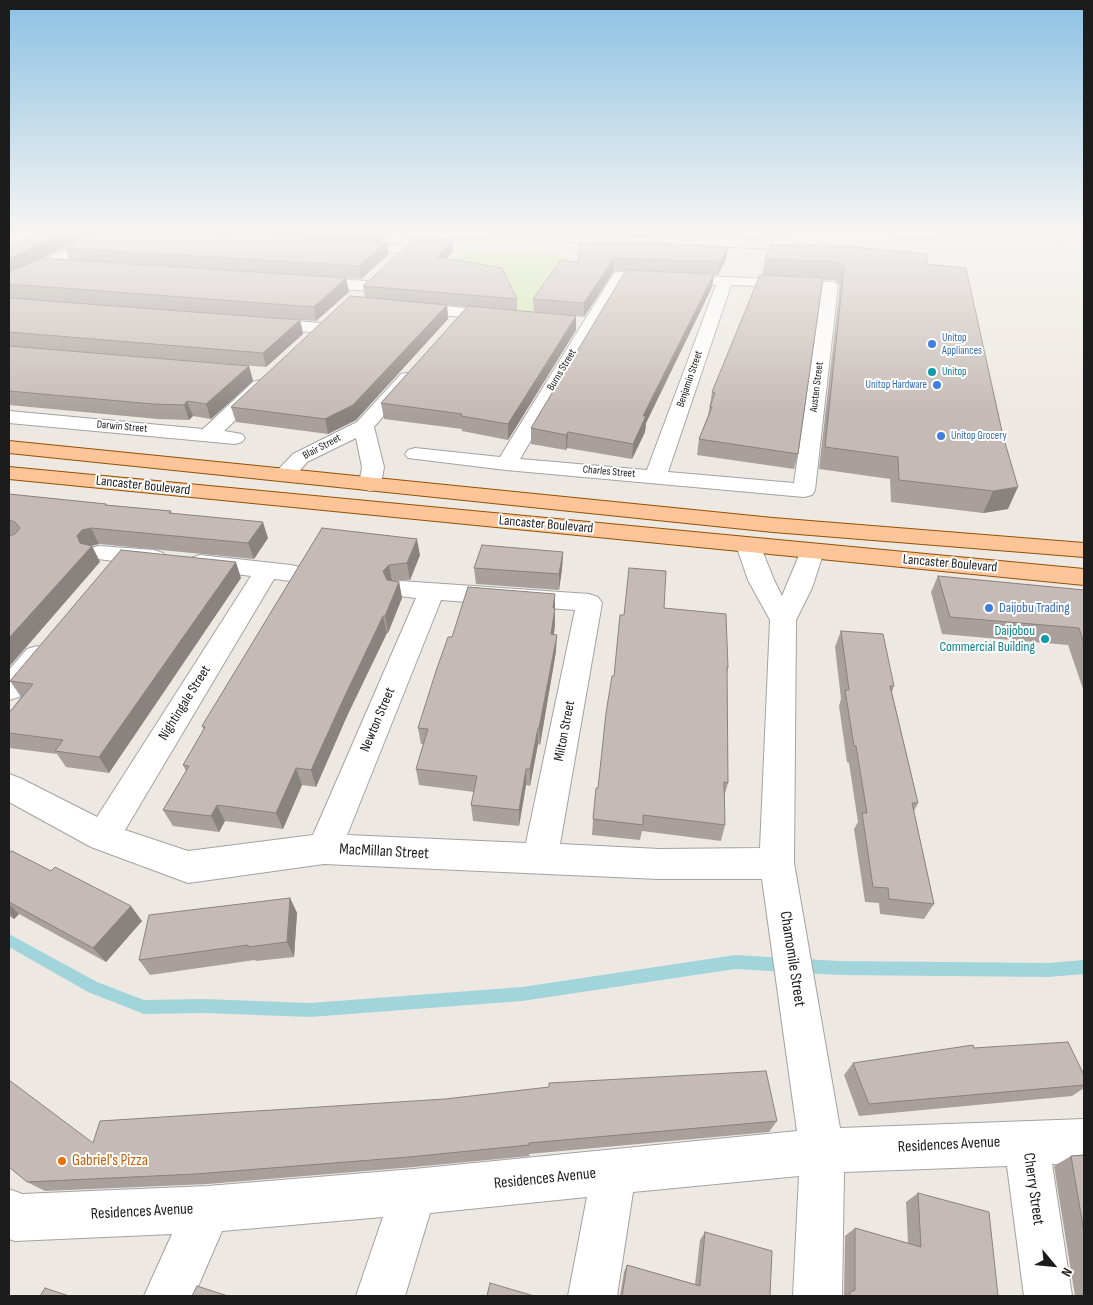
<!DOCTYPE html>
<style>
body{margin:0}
#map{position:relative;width:1093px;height:1305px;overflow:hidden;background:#eee8e2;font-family:"Sofia Sans Condensed",sans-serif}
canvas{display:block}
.frame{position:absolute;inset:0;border:10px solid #1c1c1c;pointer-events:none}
.north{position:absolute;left:1028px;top:1240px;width:50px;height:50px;-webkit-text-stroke:4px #fff;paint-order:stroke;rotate:118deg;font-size:14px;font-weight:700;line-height:20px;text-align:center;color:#1c1c1c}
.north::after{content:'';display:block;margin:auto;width:18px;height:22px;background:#1c1c1c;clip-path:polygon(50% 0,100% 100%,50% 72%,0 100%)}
</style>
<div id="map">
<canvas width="1093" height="1305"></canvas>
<div class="frame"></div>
<div class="north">N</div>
</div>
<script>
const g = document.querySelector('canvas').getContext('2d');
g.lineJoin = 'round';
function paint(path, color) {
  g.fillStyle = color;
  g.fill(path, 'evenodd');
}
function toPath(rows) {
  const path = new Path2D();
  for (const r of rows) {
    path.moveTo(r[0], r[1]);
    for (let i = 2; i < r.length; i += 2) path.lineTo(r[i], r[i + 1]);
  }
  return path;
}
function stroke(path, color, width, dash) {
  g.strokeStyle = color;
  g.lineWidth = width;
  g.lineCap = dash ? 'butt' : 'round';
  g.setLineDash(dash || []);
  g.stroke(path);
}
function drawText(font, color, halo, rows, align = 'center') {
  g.font = font + ' "Sofia Sans Condensed",sans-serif';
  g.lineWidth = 4;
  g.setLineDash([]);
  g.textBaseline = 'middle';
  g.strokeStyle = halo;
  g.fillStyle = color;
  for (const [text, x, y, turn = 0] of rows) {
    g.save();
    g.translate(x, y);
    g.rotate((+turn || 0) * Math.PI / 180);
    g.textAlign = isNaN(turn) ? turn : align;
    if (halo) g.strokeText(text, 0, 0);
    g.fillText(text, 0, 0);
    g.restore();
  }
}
const grass = toPath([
 [463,251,568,255,532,313,423,303]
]);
const stream = toPath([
 [9,934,97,982,144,1000,204,999,310,1003,522,987,735,955,839,961,1048,963,1084,960,1084,974,1048,977,839,975,735,969,522,1001,310,1017,204,1013,144,1014,88,992,9,947,9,934]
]);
const minor = toPath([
 [253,232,267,232,256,244,246,244,244,241,253,232],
 [404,232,514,232,778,241,775,232,789,232,793,245,786,249,410,237,405,236,404,232],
 [893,232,1084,233,1084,241,898,239,893,238,891,235,893,232],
 [100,233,105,234,107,237,105,240,9,287,9,277,100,233],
 [349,242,405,245,412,249,405,253,344,249,342,246,349,242],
 [619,272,835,282,838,285,815,490,812,495,804,497,506,470,408,458,405,454,408,450,415,448,500,457,612,276,614,273,619,272],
 [624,281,716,285,647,470,520,459,624,281],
 [731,285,822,289,794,483,668,472,731,285],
 [310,277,366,281,371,283,374,286,371,289,366,291,305,285,302,282,305,279,310,277],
 [410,303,499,311,505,313,507,316,505,319,499,321,404,311,402,308,404,305,410,303],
 [263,319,321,323,327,324,329,328,327,332,321,333,257,327,255,324,257,321,263,319],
 [407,373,413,374,416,378,374,427,384,467,381,484,378,489,370,491,362,489,359,484,362,467,356,438,307,462,292,480,284,481,276,480,273,475,293,454,357,422,401,374,407,373],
 [260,380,267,382,269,386,267,390,224,431,242,434,245,438,242,442,235,444,9,423,9,411,203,429,253,382,260,380],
 [748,538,756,540,760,545,774,580,782,596,803,546,812,544,821,546,824,551,812,588,796,620,794,863,840,1128,1084,1119,1084,1163,1052,1164,1072,1296,1024,1296,1007,1166,844,1172,842,1296,793,1296,799,1176,633,1192,617,1296,568,1296,587,1197,430,1213,405,1296,356,1296,383,1217,222,1231,194,1296,144,1296,172,1234,15,1241,9,1239,9,1189,22,1194,208,1186,414,1169,797,1131,762,879,659,879,324,864,188,883,91,847,9,802,9,774,20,778,97,817,251,576,191,568,188,563,191,558,200,555,291,565,300,567,303,573,300,579,291,581,274,579,125,830,188,851,313,835,416,598,392,595,388,589,392,583,401,581,589,594,598,597,602,603,560,844,659,849,760,848,770,620,748,580,736,545,740,540,748,538],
 [441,600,575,610,526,843,347,835,441,600],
 [99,546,154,550,163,553,166,558,163,563,154,566,90,558,87,553,90,548,99,546],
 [37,646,47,649,51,656,19,697,9,700,9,670,27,649,37,646]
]);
const major = toPath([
 [9,441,773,518,1084,543,1084,557,773,532,9,453,9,441],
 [9,467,1084,569,1084,585,9,479,9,467]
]);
const wall = toPath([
 [91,232,91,234,43,258,70,260,65,248,272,236,271,232,390,232,382,242,387,242,388,255,361,279,273,273,346,278,349,292,316,321,300,320,303,334,266,367,28,348,249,366,253,381,211,419,193,416,189,420,158,419,9,405,9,298,241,315,9,298,9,247],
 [728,247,726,259,718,275,714,275,712,287,646,423,645,432,632,459,567,448,566,450,531,444,531,428,625,272,614,271,584,317,576,316,576,330,508,440,462,431,462,429,384,419,381,403,468,307,365,298,363,286,453,251,446,259,517,299,517,311,534,312,533,299,578,262],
 [765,259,927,264,1008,509,983,513,891,502,890,479,819,469,840,285,835,280,823,280,798,454,794,469,697,455,699,439,708,416,712,392,762,275],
 [447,305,448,319,356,420,328,434,236,422,231,407],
 [9,494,106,504,107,505,171,511,172,514,268,538,254,559,99,544,92,546,100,562,9,535],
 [322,528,420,555,410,580,395,581,399,582,402,598,388,633,387,633,347,716,316,787,302,785,283,829,225,821,219,832,173,826,163,810,186,771,183,765,204,730,202,726],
 [563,552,562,569,559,590,476,584,474,568],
 [938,576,1084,590,1084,692,1068,645,942,634,931,592],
 [241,578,109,773,66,767,57,754,9,748,9,713,21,697,10,681],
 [555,594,555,625,554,634,556,651,540,745,538,744,530,786,526,785,519,826,473,821,471,805,474,792,419,785,416,769,423,744,421,744,418,728,452,637],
 [664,608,728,668,727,675,728,783,724,797,725,825,721,841,642,831,640,840,592,835,593,819,598,788,614,676],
 [841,631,894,686,892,692,918,803,914,811,934,904,924,919,880,914,879,903,865,902,854,829,858,822,849,763,847,762,839,706,841,699,835,647],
 [9,853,142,921,106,962,19,914,14,919,9,916],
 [290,898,297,913,294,957,256,961,255,960,150,975,139,960],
 [974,1048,1084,1075,1084,1088,1072,1096,859,1116,844,1075,853,1063],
 [777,1121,769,1132,529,1154,530,1156,414,1167,208,1184,45,1191,27,1182,93,1142],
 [1084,1155,1084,1296,1075,1296,1054,1166,1071,1156],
 [918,1193,998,1296,842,1296,844,1295,845,1236,855,1228,908,1243,906,1202],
 [705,1232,770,1296,620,1296,624,1272,627,1265,695,1284,700,1240]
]);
const shadedWall = toPath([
 [65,232,91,232,91,234,9,275,9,259],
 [381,232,390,232,382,242],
 [452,240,453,251,438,268,437,257],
 [387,242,388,255,361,279,359,266],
 [728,247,726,259,718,275,720,262],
 [614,258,614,271,584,317,584,303],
 [714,274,712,287,646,423,645,432,632,459,633,444,643,416],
 [346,278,349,292,316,321,314,307],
 [447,305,448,319,356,420,328,434,325,419],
 [576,316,576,330,508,440,508,424],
 [300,320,303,334,266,367,263,353],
 [249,366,253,381,211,419,206,404],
 [187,401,193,416,189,420,184,405],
 [568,432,567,448,566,450,566,435],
 [1018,487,1008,509,983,513,993,491],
 [263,522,268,538,254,559,248,543],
 [91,528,99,544,90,546,92,546,100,562,9,667,9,638,77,536,82,530],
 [417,539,420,555,410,580,407,563],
 [563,552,562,569,559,590,559,574],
 [236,562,241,578,109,773,99,757],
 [389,565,392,581,386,588,383,571],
 [399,582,402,598,388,633,385,616],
 [555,594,555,625,551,651,551,634,553,608],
 [383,616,387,633,347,716,316,787,311,770,343,700],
 [557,635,556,651,540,745,539,728],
 [538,728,538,744,530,786,530,769],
 [296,768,302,785,283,829,276,813],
 [526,769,526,785,519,826,519,810],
 [217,805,225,821,219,832,211,816],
 [290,898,297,913,294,957,287,942],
 [9,904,19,914,14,919,9,913],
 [131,906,142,921,106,962,93,948]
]);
const building = toPath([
 [40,232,65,232,9,259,9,247,40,232],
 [96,232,195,232,387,242,359,266,65,248,96,232],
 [412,236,452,240,437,257,502,268,517,299,363,286,410,243,412,236],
 [580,243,657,243,728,247,720,262,614,258,584,303,533,299,561,260,578,262,580,243],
 [771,244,854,247,927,254,927,264,966,268,1003,436,1018,487,993,491,899,480,898,457,825,447,844,267,839,262,765,259,771,244],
 [42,258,346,278,314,307,9,284,9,272,42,258],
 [626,270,714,274,643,416,646,416,633,444,568,432,566,435,531,428,626,270],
 [760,275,823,278,798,454,699,439,712,407,710,407,715,393,712,392,760,275],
 [350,296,447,305,353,405,325,419,231,407,350,296],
 [9,298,300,320,263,353,9,332,9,298],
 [468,306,576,316,508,424,461,416,462,414,381,403,468,306],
 [9,346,249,366,206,404,187,401,184,405,153,404,9,391,9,346],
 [9,494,106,504,105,505,171,511,169,513,263,522,248,543,91,528,82,530,77,536,80,543,92,546,9,638,9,536,15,534,20,528,15,522,9,520,9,494],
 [322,528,417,539,407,563,389,565,383,571,387,580,399,582,385,616,383,616,343,700,311,770,296,768,276,813,217,805,211,816,163,810,189,766,183,765,205,727,202,726,322,528],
 [482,545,563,552,559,574,474,568,482,545],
 [121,550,236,562,99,757,55,751,63,740,9,733,9,713,33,684,10,681,121,550],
 [629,568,666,571,664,608,726,614,728,668,727,667,728,783,724,782,725,825,643,815,643,825,593,819,596,788,598,788,606,713,612,676,614,676,620,615,624,615,629,568],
 [938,576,1084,590,1084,644,1079,628,950,617,938,576],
 [468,587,555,594,553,608,555,608,551,634,557,635,539,728,538,728,530,769,526,769,519,810,471,805,477,776,416,769,428,729,418,728,436,671,448,637,452,637,468,587],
 [841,631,883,634,894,686,890,686,918,803,912,803,934,904,889,899,888,888,873,887,862,813,867,813,856,746,854,746,845,690,849,690,841,631],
 [12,851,51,871,55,867,131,906,93,948,9,902,9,853,12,851],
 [290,898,287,942,248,947,248,945,139,960,149,915,290,898],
 [1068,1042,1084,1075,1084,1085,869,1104,853,1063,973,1045,974,1048,1068,1042],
 [766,1071,777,1121,529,1143,529,1145,409,1157,196,1174,27,1182,9,1167,9,1080,93,1143,100,1121,445,1099,549,1087,549,1083,766,1071],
 [1084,1155,1084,1232,1071,1156,1084,1155],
 [918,1193,989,1212,998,1296,850,1296,850,1292,855,1290,855,1228,921,1247,918,1193],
 [705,1232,772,1251,770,1296,622,1296,627,1265,700,1286,705,1232],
 [490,1283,534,1296,487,1296,490,1283],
 [197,1286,228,1296,192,1296,197,1286],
 [45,1288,69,1296,40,1296,45,1288]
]);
const markers = [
 [932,344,5,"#3f7fe0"],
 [932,372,5,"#0f9aa8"],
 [937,385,5,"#3f7fe0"],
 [941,436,5,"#3f7fe0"],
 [989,608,5,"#3f7fe0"],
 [1045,639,5,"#0f9aa8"],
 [62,1161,5,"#e8710a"]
];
const farShopnames = [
 ["Unitop",942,338],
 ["Appliances",942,351],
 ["Unitop Hardware",927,385,"right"],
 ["Unitop Grocery",951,436]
];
const farStreetnames = [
 ["Burns Street",562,370,-59],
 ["Benjamin Street",690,379,-71],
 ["Austen Street",817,387,-83],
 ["Darwin Street",122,427,5],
 ["Blair Street",322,447,-28],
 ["Charles Street",609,472,5]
];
const farCulturenames = [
 ["Unitop",942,372]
];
const streetNames = [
 ["Lancaster Boulevard",143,486,6],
 ["Lancaster Boulevard",546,525,5],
 ["Lancaster Boulevard",950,564,5],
 ["Nightingale Street",185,703,-58],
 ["Newton Street",378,720,-67],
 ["Milton Street",565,731,-79]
];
const shopNames = [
 ["Daijobu Trading",999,608]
];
const cultureNames = [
 ["Daijobou",1035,631],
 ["Commercial Building",1035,647]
];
const nearStreetnames = [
 ["MacMillan Street",384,852,3],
 ["Chamomile Street",792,959,81],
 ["Residences Avenue",949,1145,-3],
 ["Residences Avenue",545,1179,-6],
 ["Cherry Street",1033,1189,82],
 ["Residences Avenue",142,1212,-3]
];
const nearFoodnames = [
 ["Gabriel's Pizza",72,1161]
];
paint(grass, '#cfe8a7');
paint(stream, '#a2d5db');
stroke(minor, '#a3a3a3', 2);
stroke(major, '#935201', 2);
paint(minor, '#fff');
paint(major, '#fbc599');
paint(wall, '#a9a09c');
paint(shadedWall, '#8a827f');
paint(building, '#c5bab5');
stroke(building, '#8a827f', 1);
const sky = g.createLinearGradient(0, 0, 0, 415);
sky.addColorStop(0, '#8cc1e3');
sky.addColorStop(0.56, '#f7f5f2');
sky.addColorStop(1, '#f7f5f200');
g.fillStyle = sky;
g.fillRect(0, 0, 1093, 415);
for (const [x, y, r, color] of markers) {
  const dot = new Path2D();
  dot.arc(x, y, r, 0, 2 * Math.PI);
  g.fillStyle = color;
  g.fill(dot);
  stroke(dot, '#fff', 2);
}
drawText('11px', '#366cbe', '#fff', farShopnames, 'left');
drawText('11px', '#1c1c1c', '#fff', farStreetnames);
drawText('11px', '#0d838f', '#fff', farCulturenames, 'left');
drawText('14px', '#1c1c1c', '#fff', streetNames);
drawText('14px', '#366cbe', '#fff', shopNames, 'left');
drawText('14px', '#0d838f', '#fff', cultureNames, 'right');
drawText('16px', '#1c1c1c', '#fff', nearStreetnames);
drawText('16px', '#c56008', '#fff', nearFoodnames, 'left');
</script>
